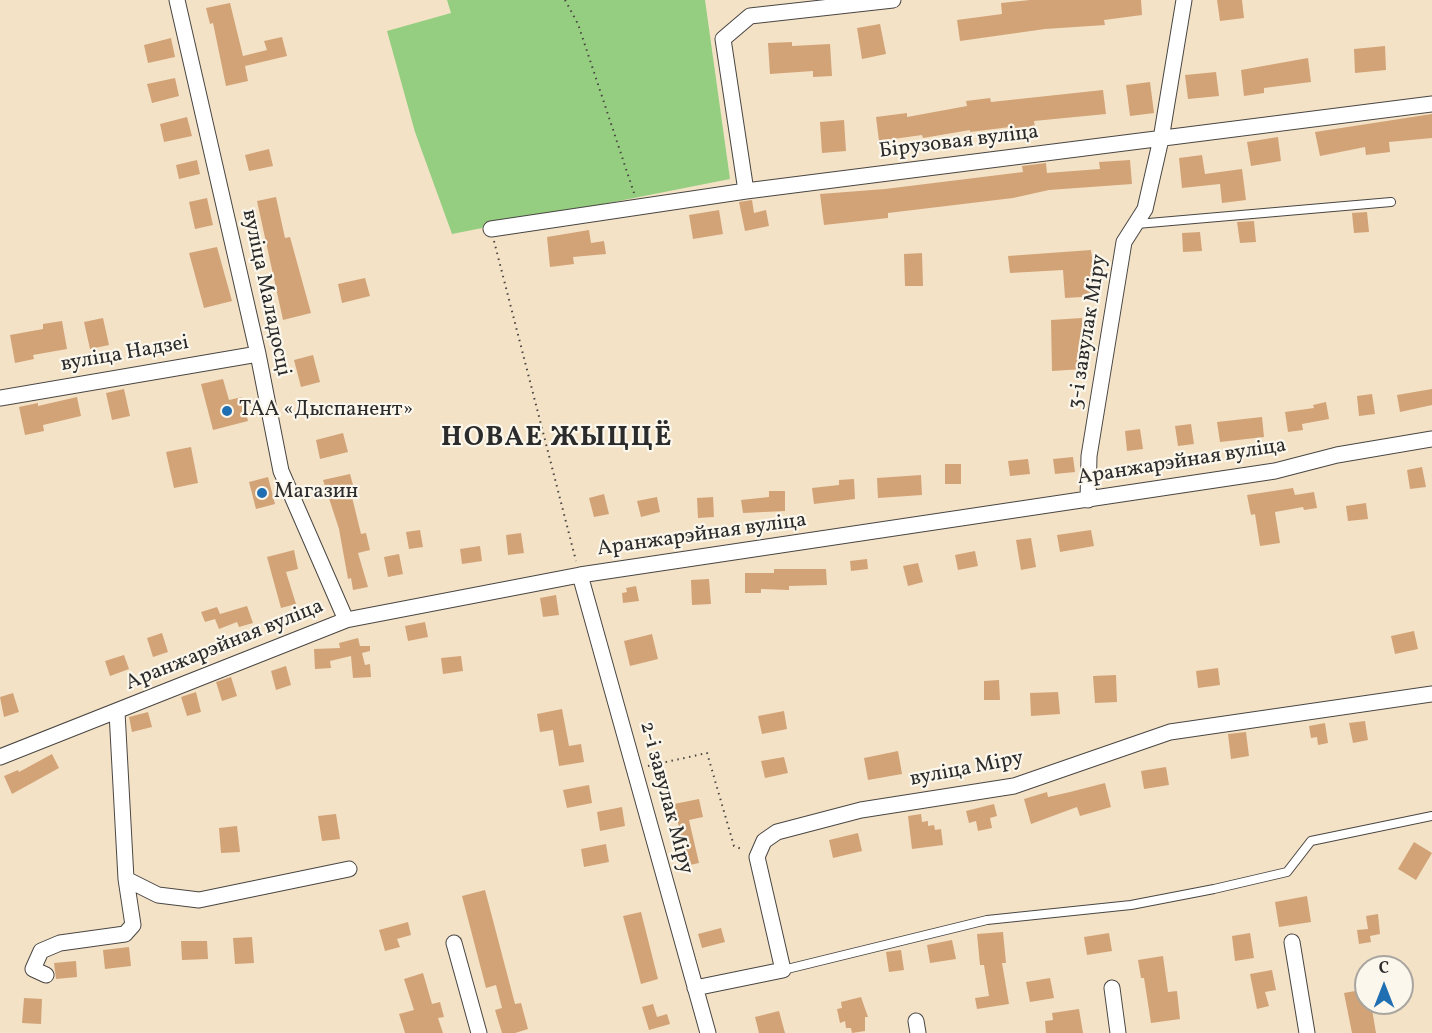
<!DOCTYPE html>
<meta charset="utf-8">
<style>
body{margin:0}
#map{position:relative;width:1432px;height:1033px;overflow:hidden;background:#f4e2c7;font-family:Vollkorn,serif}
canvas{display:block}
.north{position:absolute;left:1354px;top:955px;width:60px;height:60px;box-sizing:border-box;background:#fbf7ec;border:2px solid #a8a59f;border-radius:50%;rotate:0deg;font-size:16px;font-weight:700;line-height:24px;text-align:center;color:#2b2b2b}
.north::after{content:'';display:block;margin:auto;width:21px;height:27px;background:#1f6fb2;clip-path:polygon(50% 0,100% 100%,50% 72%,0 100%)}
</style>
<div id="map">
<canvas width="1432" height="1033"></canvas>
<div class="north">С</div>
</div>
<script>
const g = document.querySelector('canvas').getContext('2d');
g.lineJoin = 'round';
function paint(path, color) {
  g.fillStyle = color;
  g.fill(path, 'evenodd');
}
function toPath(rows) {
  const path = new Path2D();
  for (const r of rows) {
    path.moveTo(r[0], r[1]);
    for (let i = 2; i < r.length; i += 2) path.lineTo(r[i], r[i + 1]);
  }
  return path;
}
function stroke(path, color, width, dash) {
  g.strokeStyle = color;
  g.lineWidth = width;
  g.lineCap = dash ? 'butt' : 'round';
  g.setLineDash(dash || []);
  g.stroke(path);
}
function drawText(font, color, halo, rows, align = 'center') {
  g.font = font + ' Vollkorn,serif';
  g.lineWidth = 4.5;
  g.setLineDash([]);
  g.textBaseline = 'middle';
  g.strokeStyle = halo;
  g.fillStyle = color;
  for (const [text, x, y, turn = 0] of rows) {
    g.save();
    g.translate(x, y);
    g.rotate((+turn || 0) * Math.PI / 180);
    g.textAlign = isNaN(turn) ? turn : align;
    if (halo) g.strokeText(text, 0, 0);
    g.fillText(text, 0, 0);
    g.restore();
  }
}
const green = toPath([
 [447,0,705,0,730,179,452,234,415,132,387,31,451,13]
]);
const building = toPath([
 [1030,0,1141,0,1142,15,1104,20,1105,25,1045,29,960,41,957,20,1002,14,1001,3],
 [1217,0,1242,0,1244,18,1220,21],
 [230,3,243,56,267,50,264,41,282,37,287,56,245,66,248,81,226,86,213,23,210,24,206,8],
 [880,24,886,54,862,59,857,28],
 [171,38,175,57,148,63,144,45],
 [792,42,792,46,830,44,832,76,813,77,813,71,770,74,768,43],
 [1385,46,1386,70,1355,73,1354,49],
 [1308,58,1311,82,1264,88,1264,93,1244,96,1241,70],
 [1216,72,1219,96,1188,99,1185,75],
 [175,78,179,96,152,103,147,84],
 [1150,82,1154,113,1130,116,1126,85],
 [1103,90,1106,114,1034,121,1035,127,1010,130,1010,127,970,132,970,130,923,138,922,135,879,141,876,117,907,113,907,117,967,106,966,101,990,98,991,102],
 [1432,114,1432,138,1389,142,1390,152,1366,155,1365,147,1320,156,1315,132],
 [187,117,192,136,164,142,160,124],
 [844,120,846,151,822,153,820,122],
 [1278,137,1281,161,1251,166,1247,142],
 [269,149,273,166,249,171,245,155],
 [1202,155,1205,174,1242,169,1246,200,1222,203,1220,184,1182,188,1179,158],
 [197,160,200,174,179,179,176,165],
 [1130,160,1132,184,1049,190,1013,198,888,213,888,218,824,225,820,194,885,189,1023,172,1022,166,1046,163,1047,173,1100,169,1099,162],
 [276,197,285,238,290,237,311,313,283,320,257,201],
 [207,198,213,225,195,229,189,202],
 [752,200,754,213,766,210,769,226,745,231,739,202],
 [719,210,723,234,693,239,689,215],
 [1367,212,1369,232,1354,233,1352,213],
 [1254,221,1256,242,1240,243,1237,222],
 [589,230,591,243,604,241,606,254,573,257,574,264,550,267,547,237],
 [1200,232,1202,251,1183,252,1182,233],
 [217,247,232,301,204,308,189,253],
 [1091,250,1097,296,1065,298,1063,270,1010,273,1008,256],
 [922,253,923,286,905,286,904,254],
 [365,278,370,296,342,303,338,284],
 [103,318,109,345,90,349,84,322],
 [1082,318,1083,369,1052,371,1051,320],
 [62,321,67,349,33,355,34,359,15,363,10,335,43,329,43,324],
 [313,355,320,382,301,387,294,360],
 [223,379,229,400,242,397,248,421,213,430,201,384],
 [124,389,130,416,112,420,106,393],
 [1432,389,1432,405,1400,412,1397,395],
 [1372,394,1375,414,1359,416,1357,396],
 [77,397,81,416,43,425,44,431,25,435,19,407,38,403,38,406],
 [1326,402,1329,419,1302,424,1303,430,1288,432,1285,412,1314,408,1313,405],
 [1262,417,1264,437,1220,442,1217,422],
 [1191,424,1194,444,1178,446,1175,426],
 [1140,429,1143,449,1127,451,1125,431],
 [343,433,348,452,320,459,316,440],
 [191,447,198,483,174,488,166,452],
 [1073,457,1075,472,1055,474,1053,459],
 [1028,459,1030,474,1010,476,1008,461],
 [945,464,961,464,961,484,945,484],
 [1422,467,1426,487,1410,489,1407,470],
 [350,474,355,492,351,493,361,534,366,533,370,550,358,553,368,587,353,590,351,578,348,579,339,529,323,480],
 [921,475,922,495,878,498,877,478],
 [268,477,275,504,256,509,249,482],
 [854,479,855,499,814,504,812,488,839,485,839,480],
 [1293,488,1295,495,1314,492,1317,508,1304,510,1303,507,1275,512,1280,543,1260,546,1255,514,1251,515,1247,495],
 [769,491,785,491,785,511,743,513,741,500,769,497],
 [604,494,609,514,594,517,589,498],
 [657,497,660,512,641,517,637,501],
 [713,497,714,517,698,518,697,498],
 [1366,503,1368,519,1348,521,1346,506],
 [420,530,423,547,409,549,406,532],
 [1091,530,1094,546,1060,552,1057,535],
 [521,533,524,553,508,555,506,535],
 [1031,538,1036,567,1021,570,1016,540],
 [480,546,482,561,462,564,460,549],
 [294,550,298,569,286,572,296,604,281,608,267,557],
 [975,551,978,566,958,570,955,555],
 [399,554,403,574,388,577,384,557],
 [867,559,868,569,851,571,850,561],
 [918,563,923,582,908,586,903,566],
 [774,569,826,569,827,585,789,586,789,590,761,589,761,593,745,593,745,573,774,573],
 [709,579,711,604,692,605,691,580],
 [636,586,639,601,623,603,622,593,627,592,626,588],
 [556,595,559,615,543,617,540,598],
 [247,606,253,623,239,627,237,622,219,629,215,619,205,622,201,612,217,607,220,614],
 [425,622,428,637,408,641,405,626],
 [1414,631,1418,649,1395,654,1391,636],
 [162,633,168,652,153,657,147,638],
 [652,634,658,659,630,666,624,641],
 [358,638,360,646,370,646,370,651,362,653,365,665,370,664,371,677,353,678,351,656,330,661,331,668,315,669,314,649,340,648,339,643],
 [124,655,129,669,110,676,105,661],
 [461,656,463,671,443,674,441,658],
 [286,666,291,685,276,690,271,671],
 [1218,668,1220,685,1198,688,1196,671],
 [1116,675,1117,702,1095,703,1093,676],
 [231,677,237,696,222,701,216,682],
 [999,680,1000,700,984,700,984,681],
 [196,692,201,712,187,716,181,697],
 [1058,692,1060,714,1031,716,1030,693],
 [13,693,19,712,4,717,0,697],
 [562,709,569,746,581,744,584,762,559,766,553,730,540,732,537,714],
 [784,711,787,729,762,734,758,716],
 [148,712,152,727,132,732,129,717],
 [1365,721,1368,740,1353,743,1349,723],
 [1325,723,1328,743,1318,745,1317,737,1311,738,1309,726],
 [1246,732,1249,756,1231,759,1228,734],
 [898,751,902,774,868,780,864,758],
 [52,754,59,768,12,794,4,776,18,770,19,772],
 [784,757,788,773,765,778,761,761],
 [1166,767,1169,785,1144,789,1141,771],
 [1105,783,1111,807,1080,816,1077,807,1031,824,1024,799,1047,792,1048,797,1070,792],
 [589,785,592,803,567,808,563,790],
 [699,799,703,817,689,820,699,863,681,867,675,842,682,841,674,804],
 [994,804,997,816,990,818,992,828,978,831,976,821,969,823,966,811],
 [622,807,625,826,600,831,597,812],
 [336,814,340,839,322,841,318,816],
 [921,814,922,822,928,821,928,826,934,825,935,830,941,829,943,845,912,849,908,816],
 [237,826,240,852,221,853,219,828],
 [858,833,862,851,833,858,829,840],
 [1414,842,1432,853,1416,880,1398,869],
 [606,844,609,862,584,867,581,849],
 [485,890,515,1004,521,1003,528,1029,515,1033,502,1033,495,1010,502,1008,496,985,486,988,462,896],
 [1307,896,1311,922,1279,927,1275,902],
 [641,912,658,979,641,984,623,916],
 [1378,914,1380,934,1370,936,1371,942,1359,944,1357,930,1368,929,1366,916],
 [408,922,411,935,397,939,400,947,385,951,379,930],
 [721,928,725,942,702,948,698,934],
 [1003,932,1006,963,1002,963,1009,1004,977,1009,975,998,989,996,984,965,980,965,977,934],
 [1109,933,1112,951,1087,955,1084,937],
 [1250,933,1254,958,1235,961,1232,936],
 [252,937,254,963,235,964,233,938],
 [952,940,956,959,930,963,927,945],
 [181,941,207,941,208,959,182,960],
 [129,947,131,966,105,969,103,950],
 [901,950,904,970,889,972,886,952],
 [1163,956,1168,992,1177,991,1180,1019,1151,1023,1144,978,1141,978,1138,960],
 [76,961,77,977,56,979,54,963],
 [1272,970,1276,990,1265,992,1269,1006,1257,1009,1250,974],
 [423,973,432,1004,440,1002,444,1017,438,1018,443,1033,405,1033,399,1014,414,1010,404,979],
 [1050,978,1054,998,1030,1002,1026,982],
 [1366,989,1366,1003,1371,1003,1376,1033,1352,1033,1344,993],
 [861,997,868,1017,865,1017,865,1031,852,1033,851,1028,846,1028,845,1021,840,1023,837,1009,842,1008,841,1002],
 [24,998,42,999,41,1024,22,1023],
 [653,1004,657,1017,667,1014,670,1024,649,1030,642,1007],
 [1079,1009,1083,1033,1046,1033,1045,1021,1053,1020,1052,1013],
 [779,1011,785,1033,759,1033,755,1017]
]);
const path = toPath([
 [565,0,578,24,634,193],
 [494,241,576,561],
 [648,766,707,753,734,846,744,850]
]);
const lane = toPath([
 [1137,224,1391,202],
 [783,970,987,920,1131,905,1214,889,1287,872,1311,841,1432,816]
]);
const street = toPath([
 [177,0,258,354,281,471,346,620],
 [746,191,723,39,750,16,893,0],
 [491,229,746,191,1432,104],
 [0,398,258,354],
 [1088,500,1089,456,1124,242,1145,209,1161,139,1184,0],
 [580,575,708,1033],
 [0,757,346,620,580,575,1275,471,1337,455,1432,439],
 [126,879,158,895,199,900,349,869],
 [1292,942,1307,1033],
 [454,943,479,1033],
 [46,975,33,969,41,951,60,943,125,934,133,925,126,879,117,712],
 [695,988,783,970,757,857,764,841,777,832,861,810,1014,786,1170,732,1432,694],
 [1112,988,1118,1033],
 [916,1021,918,1033]
]);
const markers = [
 [227,411,6,"#1f6fb2"],
 [262,493,6,"#1f6fb2"]
];
const streetNames = [
 ["Бірузовая вуліца",959,143,-7],
 ["вуліца Маладосці",265,293,78],
 ["3-і завулак Міру",1089,332,-81],
 ["вуліца Надзеі",125,355,-10],
 ["Аранжарэйная вуліца",1182,463,-9],
 ["Аранжарэйная вуліца",702,536,-8],
 ["Аранжарэйная вуліца",225,646,-22],
 ["вуліца Міру",967,770,-11],
 ["2-і завулак Міру",665,798,75]
];
const poiNames = [
 ["ТАА «Дыспанент»",239,411],
 ["Магазин",274,493]
];
const districtNames = [
 ["НОВАЕ ЖЫЦЦЁ",557,440]
];
paint(green, '#95ce81');
paint(building, '#d2a377');
stroke(lane, '#494642', 10);
stroke(street, '#494642', 17);
stroke(path, '#494642', 2, [1.5, 4.5]);
stroke(lane, '#fff', 8);
stroke(street, '#fff', 15);
for (const [x, y, r, color] of markers) {
  const dot = new Path2D();
  dot.arc(x, y, r, 0, 2 * Math.PI);
  g.fillStyle = color;
  g.fill(dot);
  stroke(dot, '#fbf7ec', 2);
}
drawText('21px', '#2b2b2b', '#fbf7ec', streetNames);
drawText('21px', '#2b2b2b', '#fbf7ec', poiNames, 'left');
g.letterSpacing = '1.5px';
drawText('bold 27px', '#2b2b2b', '#fbf7ec', districtNames);
g.letterSpacing = '0px';
</script>
